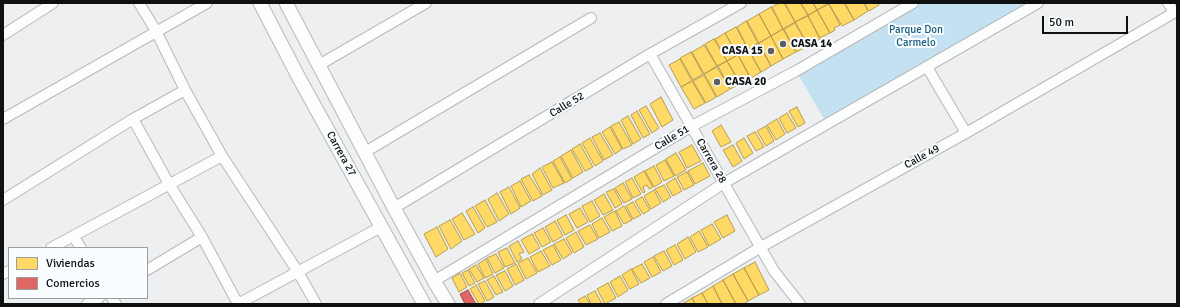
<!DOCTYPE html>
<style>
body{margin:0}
#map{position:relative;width:1180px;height:307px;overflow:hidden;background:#edeff1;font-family:Signika,sans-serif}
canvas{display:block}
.frame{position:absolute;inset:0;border:4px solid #0f1010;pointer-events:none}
.legend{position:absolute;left:8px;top:247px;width:140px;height:52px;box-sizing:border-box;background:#fafdff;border:1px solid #9c9e9f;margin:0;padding:5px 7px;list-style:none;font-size:12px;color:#0f1010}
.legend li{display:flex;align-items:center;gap:8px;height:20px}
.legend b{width:20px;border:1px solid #9c9e9f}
.scale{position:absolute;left:1042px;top:16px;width:86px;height:18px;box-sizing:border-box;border:2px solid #0f1010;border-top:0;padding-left:5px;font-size:12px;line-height:14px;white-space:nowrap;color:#0f1010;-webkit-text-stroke:3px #fafdff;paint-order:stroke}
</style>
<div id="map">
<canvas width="1180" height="307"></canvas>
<div class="frame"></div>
<ul class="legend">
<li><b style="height:11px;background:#ffd966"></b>Viviendas</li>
<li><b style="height:11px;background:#e06666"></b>Comercios</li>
</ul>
<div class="scale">50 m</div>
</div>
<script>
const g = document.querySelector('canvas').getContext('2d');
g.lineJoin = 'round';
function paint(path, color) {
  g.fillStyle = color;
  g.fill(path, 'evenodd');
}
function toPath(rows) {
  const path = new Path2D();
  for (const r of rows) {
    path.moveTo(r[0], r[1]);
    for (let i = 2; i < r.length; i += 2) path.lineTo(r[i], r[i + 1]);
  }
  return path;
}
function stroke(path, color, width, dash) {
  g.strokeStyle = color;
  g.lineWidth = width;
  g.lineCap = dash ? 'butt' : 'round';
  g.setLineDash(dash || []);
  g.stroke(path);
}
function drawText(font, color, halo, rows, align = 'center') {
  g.font = font + ' Signika,sans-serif';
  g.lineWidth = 4;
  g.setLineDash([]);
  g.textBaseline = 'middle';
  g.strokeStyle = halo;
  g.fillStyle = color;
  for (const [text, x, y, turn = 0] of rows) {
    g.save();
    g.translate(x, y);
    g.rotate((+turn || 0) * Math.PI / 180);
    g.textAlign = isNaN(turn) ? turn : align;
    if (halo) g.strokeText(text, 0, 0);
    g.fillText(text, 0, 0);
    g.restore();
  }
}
const green = toPath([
 [909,3,1038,3,827,124,796,71]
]);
const homes = toPath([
 [779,3,784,3,795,22,783,29,772,7,779,3],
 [785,3,800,3,808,15,795,22,785,3],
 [801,3,813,3,817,10,808,15,801,3],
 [813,3,829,3,817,10,813,3],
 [830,3,844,3,854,20,842,26,829,4,830,3],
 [845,3,864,3,868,11,854,20,845,3],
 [864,3,878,3,879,5,869,11,864,3],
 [829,4,840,25,834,28,835,30,830,33,817,10,829,4],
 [771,7,783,29,771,36,759,14,771,7],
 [817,10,830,33,820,38,808,16,817,10],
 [759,14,771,36,759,43,747,21,759,14],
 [808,16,820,39,808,45,795,22,808,16],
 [746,21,758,43,748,49,737,27,746,21],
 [795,23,808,46,796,52,784,29,795,23],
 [736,27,748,49,738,55,725,33,736,27],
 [783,29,796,52,783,59,771,36,783,29],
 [725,33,737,55,727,61,715,39,725,33],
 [771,36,783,59,771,66,759,43,771,36],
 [714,39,727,61,717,66,705,44,714,39],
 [758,43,771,66,761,72,748,49,758,43],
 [704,45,717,66,704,74,692,52,704,45],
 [748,49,761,72,751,78,738,55,748,49],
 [691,52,703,74,693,80,680,58,691,52],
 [738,55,750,78,740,83,727,61,738,55],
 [680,59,692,81,681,87,669,65,680,59],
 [727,61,740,84,730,89,718,66,727,61],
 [717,67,730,89,717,97,704,74,717,67],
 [704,75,716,97,706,103,693,81,704,75],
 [692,81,705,103,694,109,681,87,692,81],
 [661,97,673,120,662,127,650,104,661,97],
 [646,106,659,128,652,133,639,110,646,106],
 [797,107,805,123,798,127,789,111,797,107],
 [637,111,650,134,643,138,631,115,637,111],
 [787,113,796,128,787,133,779,118,787,113],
 [628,116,641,139,633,144,621,120,628,116],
 [777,119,785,134,776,140,767,125,777,119],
 [619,122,632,145,623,149,611,126,619,122],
 [721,125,731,142,721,147,712,131,721,125],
 [766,126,774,141,766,146,757,131,766,126],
 [610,127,622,149,615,154,602,132,610,127],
 [755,132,764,147,756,151,747,136,755,132],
 [600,133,613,155,604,160,592,137,600,133],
 [590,138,603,161,595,166,582,143,590,138],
 [744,138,753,153,744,159,736,143,744,138],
 [580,144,593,167,585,171,572,149,580,144],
 [692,145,701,161,687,168,679,152,692,145],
 [733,145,742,161,733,167,723,150,733,145],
 [571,150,583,172,573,178,561,156,571,150],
 [676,153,686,170,675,176,666,159,676,153],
 [560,157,572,179,565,183,553,161,560,157],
 [665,160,674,176,664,181,656,165,665,160],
 [552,162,564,183,553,188,542,167,552,162],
 [703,163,710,176,695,184,688,171,703,163],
 [654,166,662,182,654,187,645,171,654,166],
 [540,168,552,190,543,195,532,174,540,168],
 [644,171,653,187,649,189,647,185,643,187,645,192,643,193,634,177,644,171],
 [687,172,694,185,684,190,677,177,687,172],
 [529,175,542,196,533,201,521,179,529,175],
 [632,178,641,194,633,198,625,182,632,178],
 [675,178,682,191,673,196,666,184,675,178],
 [520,181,531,201,521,207,511,186,520,181],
 [623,183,632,199,624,203,615,188,623,183],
 [664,185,671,197,663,202,655,189,664,185],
 [509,187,520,208,511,214,500,192,509,187],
 [614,189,622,204,615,208,606,192,614,189],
 [654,190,661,203,651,209,644,196,654,190],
 [497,193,509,214,499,221,488,199,497,193],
 [604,194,613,210,603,215,594,200,604,194],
 [642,197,650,210,643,214,635,201,642,197],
 [485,200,497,222,487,227,475,206,485,200],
 [592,201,600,216,590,222,582,206,592,201],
 [633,202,641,215,633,219,626,206,633,202],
 [624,206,632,220,624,224,616,211,624,206],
 [473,207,485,228,478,233,466,211,473,207],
 [580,208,588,222,577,228,569,214,580,208],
 [615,211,622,226,612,231,604,217,615,211],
 [462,213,475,234,464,240,452,219,462,213],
 [566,215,574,230,565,235,557,220,566,215],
 [727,215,735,231,723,238,714,222,727,215],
 [602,218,610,232,599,238,592,224,602,218],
 [450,220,462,241,451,249,439,226,450,220],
 [555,221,563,236,553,242,545,227,555,221],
 [712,224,721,239,709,246,701,230,712,224],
 [590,225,598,239,586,245,578,231,590,225],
 [437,227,448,249,436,257,424,234,437,227],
 [543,228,551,242,542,247,534,233,543,228],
 [699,231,708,247,698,252,690,237,699,231],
 [576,232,584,247,574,253,566,238,576,232],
 [532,234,540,248,529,254,521,240,532,234],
 [688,237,696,252,685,259,677,244,688,237],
 [564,239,572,253,563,259,554,244,564,239],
 [518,241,524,252,519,254,522,259,517,262,509,246,518,241],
 [553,245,561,260,552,265,543,250,553,245],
 [675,245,683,260,674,265,666,250,675,245],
 [507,248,515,263,505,267,498,252,507,248],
 [541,251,550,266,538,272,530,257,541,251],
 [664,251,672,266,663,271,654,256,664,251],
 [496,254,504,268,495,273,487,258,496,254],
 [653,257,661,272,652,277,644,262,653,257],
 [528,258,537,273,526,279,518,263,528,258],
 [486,259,493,274,485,278,478,264,486,259],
 [755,262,769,290,759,295,744,268,755,262],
 [516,264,524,280,515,285,507,269,516,264],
 [642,264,650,278,641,283,632,269,642,264],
 [476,265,484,278,477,282,469,269,476,265],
 [744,268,759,295,748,301,733,274,744,268],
 [631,269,639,284,630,289,622,275,631,269],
 [468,270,475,283,469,286,462,273,468,270],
 [505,271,513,286,505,291,496,275,505,271],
 [460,273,467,287,459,292,452,278,460,273],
 [733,274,748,301,744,304,736,304,723,280,733,274],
 [494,276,503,292,496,295,487,280,494,276],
 [620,276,628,290,618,297,610,282,620,276],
 [723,280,736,304,722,304,713,286,723,280],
 [485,281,494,297,487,301,478,284,485,281],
 [608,283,616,298,605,304,597,289,608,283],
 [476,285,485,301,481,304,479,304,470,289,476,285],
 [713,286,722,304,708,304,702,293,713,286],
 [595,291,602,304,591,304,587,295,595,291],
 [702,293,708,304,695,304,692,298,702,293],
 [585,296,590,304,581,304,578,300,585,296],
 [692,298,695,304,682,304,692,298]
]);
const shops = toPath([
 [468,290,476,304,465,304,460,294,468,290]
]);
const minor = toPath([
 [139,3,156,31,185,90,222,156,298,272,316,304],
 [1168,3,1174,12],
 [3,35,53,3],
 [650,54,774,271,800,304],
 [319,65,426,3],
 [927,67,966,133],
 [3,119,207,3],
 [133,119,169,184,202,237,238,304],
 [365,152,591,18],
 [3,200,133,119,185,90],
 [394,208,650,54,741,3],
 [73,236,81,248],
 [51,248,222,156],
 [147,270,202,237],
 [3,274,9,271],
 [434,281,692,126,796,71,913,3],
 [112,298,116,304],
 [87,304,99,298],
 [238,304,381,227],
 [539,304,724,183,1038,3],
 [666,304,761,247,966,133,1177,11]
]);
const tertiary = toPath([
 [260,3,299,78,424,304],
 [286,3,394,208,434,281,448,304]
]);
const markers = [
 [783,44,4,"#5d5e5f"],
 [771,51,4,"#5d5e5f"],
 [717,82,4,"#5d5e5f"]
];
const parkNames = [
 ["Parque Don",916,30],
 ["Carmelo",916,43]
];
const poiNames = [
 ["CASA 14",791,44],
 ["CASA 15",763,51,"right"],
 ["CASA 20",725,82]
];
const streetNames = [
 ["Calle 52",567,105,-31],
 ["Calle 51",672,138,-31],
 ["Carrera 27",341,154,61],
 ["Calle 49",922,157,-29],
 ["Carrera 28",711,161,60]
];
paint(green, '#c3e1f0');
paint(homes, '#ffd966');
stroke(homes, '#b79d4c', 1);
paint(shops, '#e06666');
stroke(shops, '#a14c4c', 1);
stroke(minor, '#b7b8b9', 12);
stroke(tertiary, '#b7b8b9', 15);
stroke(minor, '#fcfdfd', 10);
stroke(tertiary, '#fcfdfd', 13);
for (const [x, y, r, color] of markers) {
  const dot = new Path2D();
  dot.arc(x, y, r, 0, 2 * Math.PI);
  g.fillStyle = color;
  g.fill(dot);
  stroke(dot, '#fafdff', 1.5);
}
drawText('11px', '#155d7b', '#fafdff', parkNames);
drawText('bold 11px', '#0f1010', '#fafdff', poiNames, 'left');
drawText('11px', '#0f1010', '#fafdff', streetNames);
</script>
